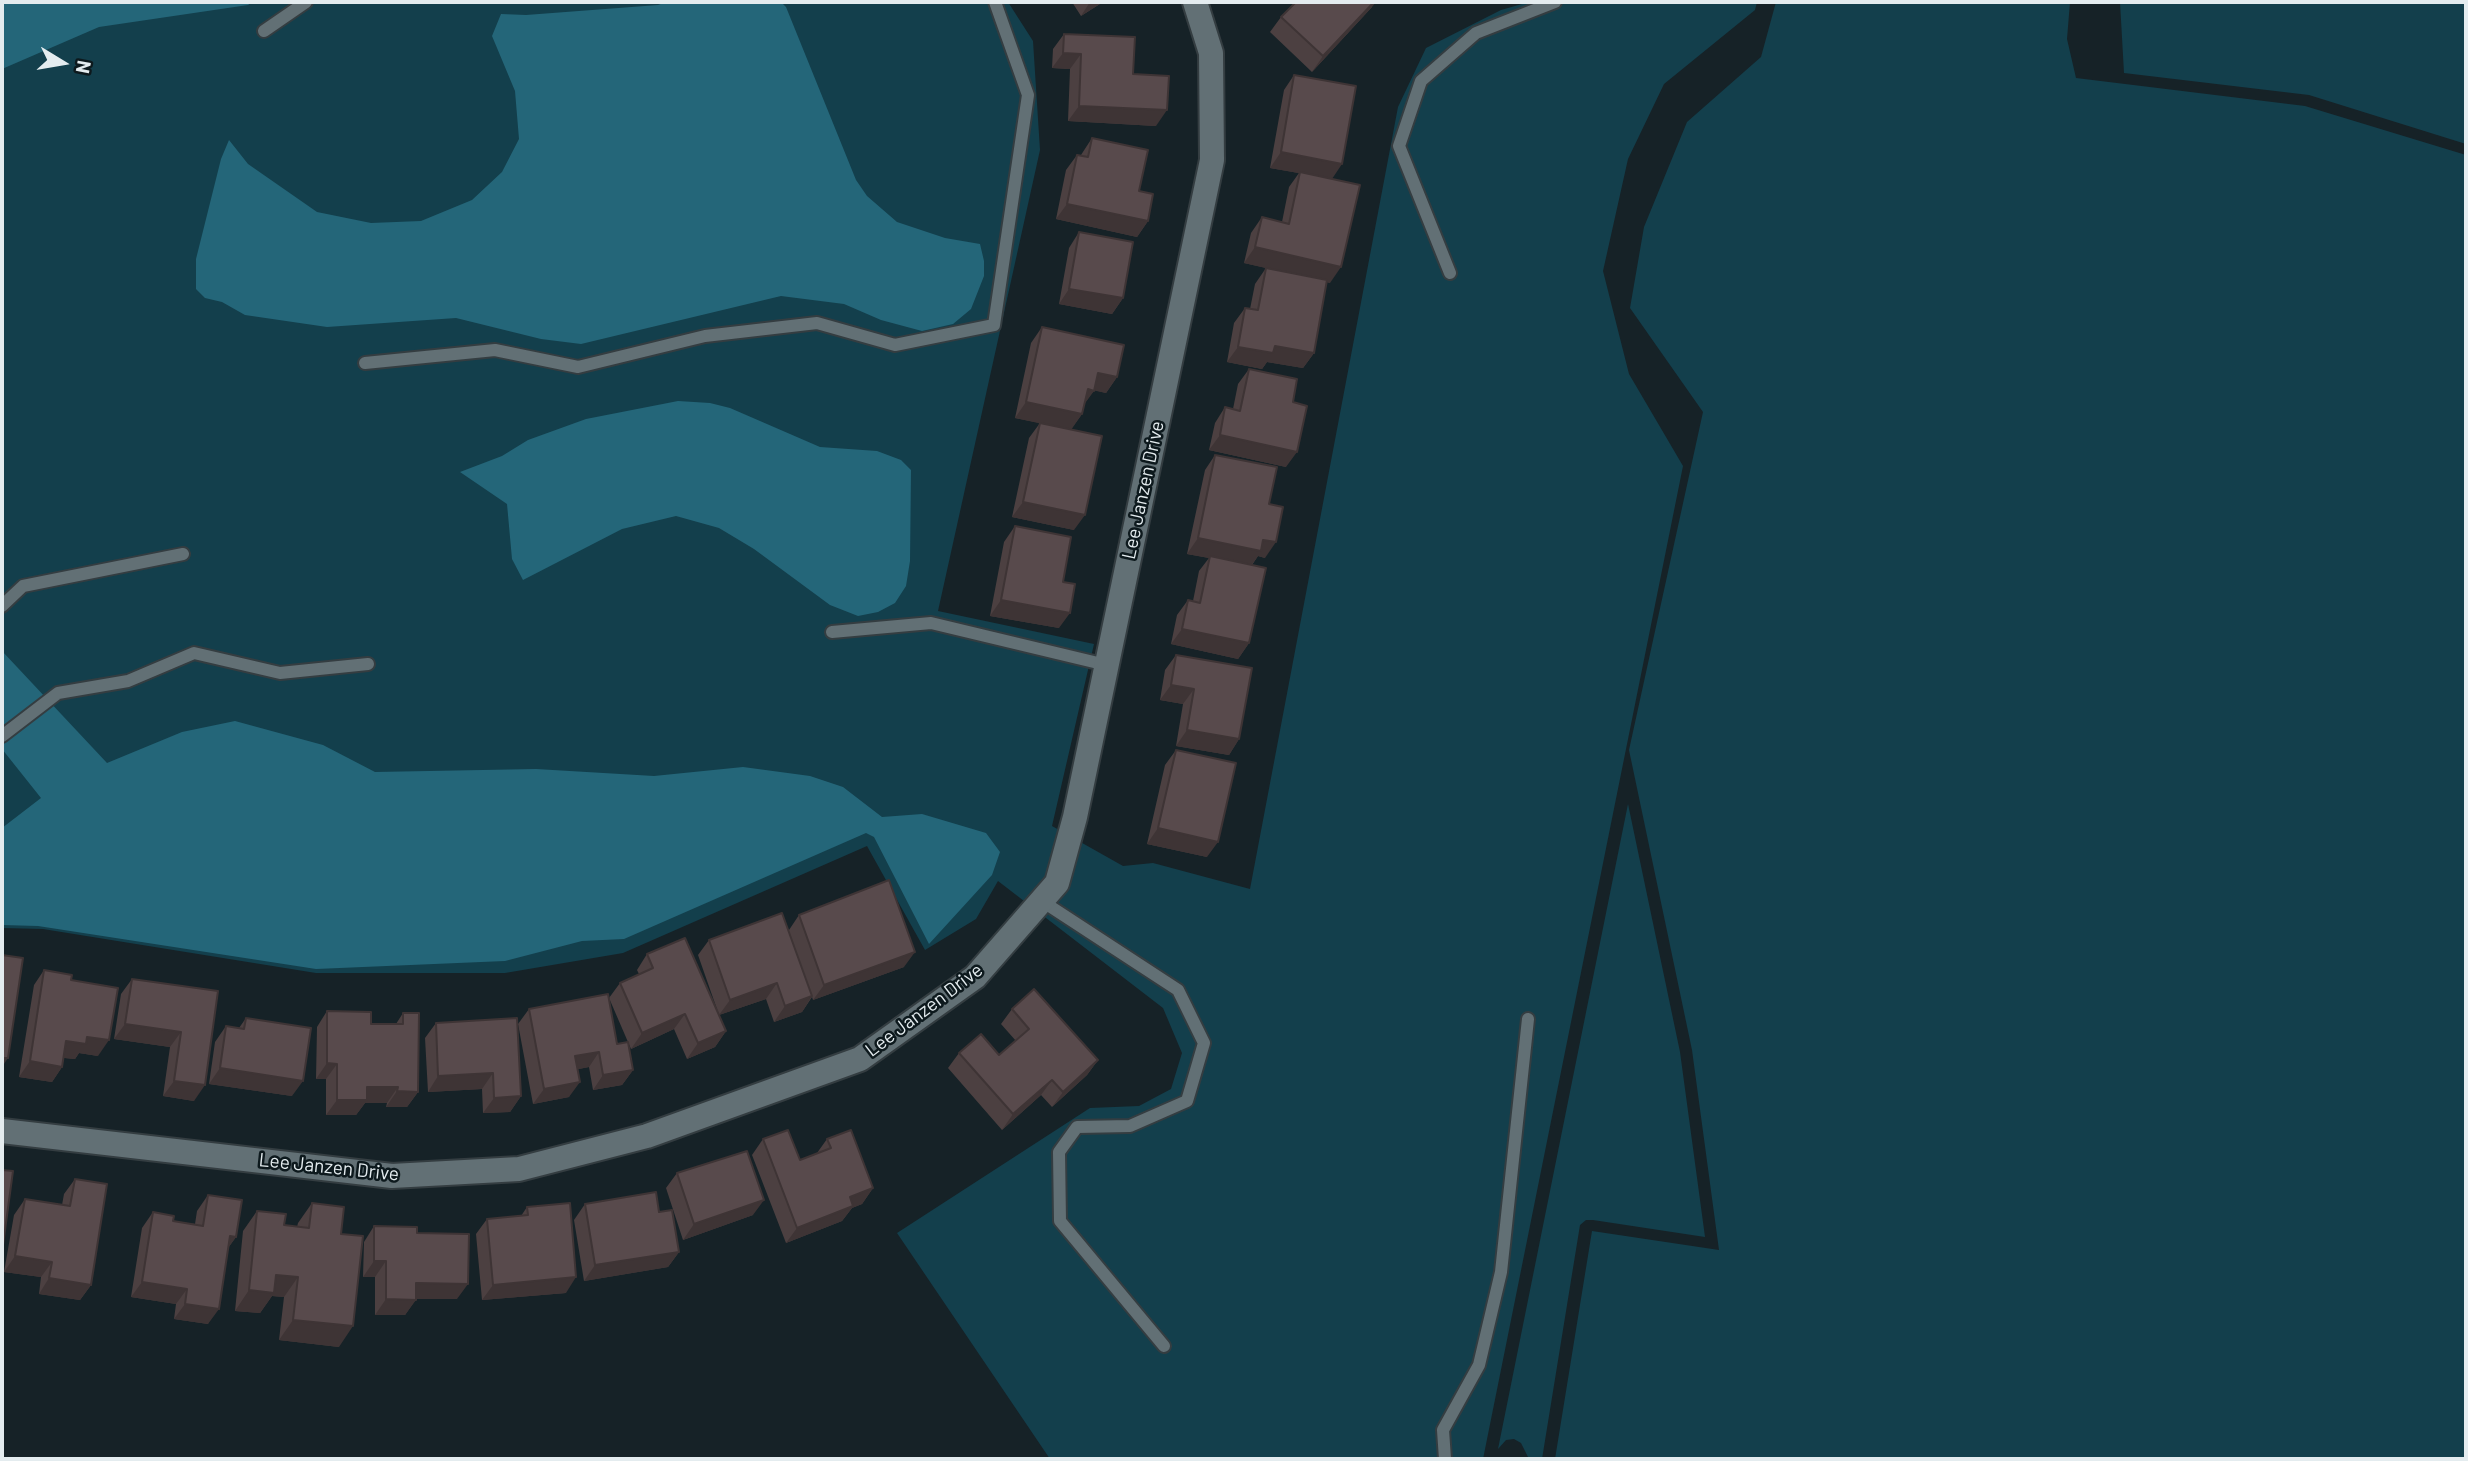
<!DOCTYPE html>
<html>
<head>
<meta charset="utf-8">
<style>
  body { margin:0 }
  #map { position:relative; width:2468px; height:1461px; overflow:hidden; background:#162227; font-family:Barlow,sans-serif }
  canvas { display:block }
  .frame { position:absolute; inset:0; border:4px solid #e4ecef; pointer-events:none }
  .north { position:absolute; left:28px; top:28px; width:70px; height:70px; -webkit-text-stroke:5px #0d191d; paint-order:stroke; rotate:101deg; font-size:19px; font-weight:700; line-height:28px; text-align:center; color:#e4ecef }
  .north::after { content:''; display:block; margin:auto; width:24px; height:32px; background:#e4ecef; clip-path:polygon(50% 0,100% 100%,50% 72%,0 100%) }
</style>
</head>
<body>
<div id="map">
<canvas width="2468" height="1461"></canvas>
<div class="frame"></div>
<div class="north">N</div>
</div>
<script>
const g = document.querySelector('canvas').getContext('2d');
g.lineJoin = 'round';
function fill(path, color) { g.fillStyle = color; g.fill(path, 'evenodd'); }
const toPath = rows => new Path2D(rows.map(r => 'M' + r).join(''));
function trace(path, color, width, dash) { g.strokeStyle = color; g.lineWidth = width; g.lineCap = dash ? 'butt' : 'round'; g.setLineDash(dash || []); g.stroke(path); }
function label(font, color, halo, rows, align = 'center') {
  g.font = font + ' Barlow,sans-serif'; g.lineWidth = 5; g.setLineDash([]); g.textBaseline = 'middle'; g.strokeStyle = halo; g.fillStyle = color; for (const [text, x, y, turn = 0] of rows) {
    g.save(); g.translate(x, y); g.rotate((+turn || 0) * Math.PI / 180); g.textAlign = isNaN(turn) ? turn : align; if (halo) g.strokeText(text, 0, 0); g.fillText(text, 0, 0); g.restore();
  }
}
fill(toPath([
  [2,2,1008,2,1033,41,1040,150,938,611,1094,644,1052,826,1123,866,1153,863,1250,889,1398,107,1426,48,1501,10,1529,2,1757,2,1755,10,1664,84,1628,159,1603,271,1629,374,1683,466,1483,1459,1050,1459,897,1233,1090,1108,1139,1106,1171,1089,1182,1053,1163,1008,998,881,976,919,925,950,867,846,623,953,505,973,316,973,43,929,2,928],
  [1776,2,2070,2,2067,39,2076,78,2305,106,2466,155,2466,1459,1555,1459,1592,1231,1719,1250,1692,1050,1629,750,1703,412,1630,308,1644,227,1687,122,1761,57],
  [2120,2,2466,2,2466,144,2309,95,2124,73],
  [1628,804,1680,1052,1705,1237,1593,1220,1586,1220,1580,1225,1542,1459,1529,1459,1521,1443,1514,1439,1506,1440,1498,1449]
]), '#133f4c');
fill(toPath([
  [2,2,252,2,248,5,99,27,2,69],
  [666,2,781,2,786,7,856,180,867,196,897,222,945,238,980,244,984,261,984,276,971,309,953,324,922,331,881,320,844,304,781,296,581,344,541,339,456,318,327,327,245,315,222,302,205,298,196,289,196,259,221,159,229,140,248,164,317,212,371,223,421,221,472,200,502,172,519,139,515,91,492,36,501,14,526,15,658,5],
  [678,401,710,403,730,408,820,447,877,451,901,460,911,470,910,561,906,586,895,603,878,612,858,616,830,605,754,549,719,528,676,516,622,529,523,580,512,559,507,504,460,472,502,456,528,440,586,419],
  [2,651,107,763,182,732,235,721,323,745,375,772,536,769,654,776,743,767,810,776,843,787,882,817,922,814,986,833,1000,852,992,875,929,944,874,837,866,833,624,939,582,941,505,961,316,969,38,926,2,925,2,828,41,798,2,749]
]), '#246679');
const lane = toPath([
  [264,31,306,2],
  [1450,273,1399,146,1421,81,1476,33,1555,2],
  [365,363,495,350,578,367,705,336,817,323,895,345,994,325,1028,95,995,2],
  [2,606,23,586,183,554],
  [832,632,931,623,1098,663],
  [2,736,58,693,128,681,194,653,280,673,368,664],
  [1051,907,1178,990,1204,1043,1187,1101,1130,1126,1077,1127,1059,1152,1060,1221,1164,1346],
  [1445,1459,1443,1430,1479,1365,1501,1272,1528,1019]
]);
const street = toPath([
  [2,1131,392,1176,519,1169,647,1136,860,1059,975,977,1057,883,1075,817,1212,160,1211,53,1195,2]
]);
trace(lane, '#343d41', 16);
trace(street, '#343d41', 28);
trace(lane, '#627075', 12);
trace(street, '#627075', 24);
fill(toPath([
  [1072,2,1103,2,1081,16],
  [1372,7,1312,72,1270,32,1281,17],
  [1064,34,1133,74,1156,126,1068,121,1070,69,1052,68,1053,49],
  [1294,75,1332,179,1330,283,1327,282,1314,353,1303,368,1267,362,1262,369,1227,362,1234,323,1245,308,1250,309,1255,284,1266,268,1271,269,1244,263,1251,233,1262,217,1282,222,1289,187,1299,173,1270,168,1284,90],
  [1092,138,1139,191,1148,221,1137,237,1056,219,1066,170,1077,155,1081,155],
  [1079,232,1123,298,1112,314,1059,304,1069,248],
  [1042,327,1117,377,1106,393,1094,390,1084,404,1082,414,1071,429,1074,530,1012,517,1029,438,1040,423,1015,418,1031,343],
  [1249,369,1293,402,1286,467,1209,450,1215,423,1225,407,1233,409,1238,384],
  [1215,455,1269,504,1265,558,1258,556,1252,565,1249,643,1238,659,1171,644,1177,615,1188,600,1193,601,1199,571,1209,558,1187,554,1205,470],
  [1015,526,1063,582,1059,628,990,616,1004,542],
  [1176,655,1239,739,1229,755,1176,746,1183,704,1160,700,1165,670],
  [1176,750,1207,857,1147,844,1165,765],
  [799,915,904,967,813,1000,812,997,802,1012,774,1022,766,999,719,1015,698,955,709,940,789,930],
  [647,954,726,1031,715,1047,687,1059,674,1029,631,1049,609,998,620,983,639,974,637,970],
  [44,970,71,980,98,1056,79,1053,75,1059,64,1058,62,1067,52,1082,19,1077,34,985],
  [132,979,218,991,194,1101,163,1096,170,1047,114,1039,121,994],
  [529,1009,617,1044,633,1070,622,1085,593,1090,589,1067,578,1069,569,1097,533,1104,518,1024],
  [1012,1009,1098,1060,1087,1075,1052,1107,1041,1095,1002,1130,948,1068,959,1053,999,1055,1016,1041,1001,1024],
  [327,1011,371,1024,396,1024,403,1013,418,1092,407,1107,386,1107,387,1103,365,1103,356,1115,326,1115,326,1079,316,1079,317,1027],
  [246,1018,292,1096,209,1084,215,1042,226,1026,239,1028],
  [436,1023,521,1096,510,1112,483,1113,482,1089,428,1092,425,1038],
  [763,1139,800,1160,817,1153,827,1139,873,1188,862,1204,852,1208,842,1221,786,1243,752,1155],
  [677,1173,753,1215,683,1240,666,1188],
  [75,1179,91,1285,80,1300,39,1294,41,1277,4,1272,14,1215,25,1199,62,1205,64,1194],
  [208,1195,236,1237,228,1248,208,1324,174,1319,176,1304,131,1297,142,1228,153,1212,173,1221,195,1224,197,1211],
  [312,1203,341,1234,339,1347,279,1340,284,1297,272,1296,260,1313,235,1311,243,1231,257,1211,284,1225,297,1227,298,1223],
  [585,1204,679,1252,668,1267,584,1281,574,1220],
  [527,1207,566,1293,482,1300,476,1234,487,1219,521,1216],
  [374,1226,417,1233,457,1299,416,1299,405,1315,375,1315,375,1277,363,1277,364,1242]
]), '#4c4041');
fill(toPath([
  [1090,2,1103,2,1081,16],
  [1374,2,1376,2,1372,7,1312,72,1323,56],
  [1063,53,1081,54,1070,69,1052,68],
  [1079,106,1167,110,1156,126,1068,121],
  [1281,152,1342,164,1332,179,1270,168],
  [1067,204,1148,221,1137,237,1056,219],
  [1255,247,1341,267,1330,283,1244,263],
  [1069,289,1123,298,1112,314,1059,304],
  [1275,346,1314,353,1303,368,1267,362,1262,369,1227,362,1238,347],
  [1098,373,1117,377,1106,393,1087,389],
  [1088,389,1094,391,1083,406],
  [1026,402,1082,414,1071,430,1015,418],
  [1220,435,1297,452,1286,467,1209,450],
  [1023,502,1085,515,1074,530,1012,517],
  [1198,538,1263,540,1276,542,1265,558,1258,556,1250,567,1210,556,1209,558,1187,554],
  [1001,600,1070,613,1059,628,990,616],
  [1182,629,1249,643,1238,659,1171,644],
  [1171,685,1194,689,1183,704,1160,700],
  [1187,730,1239,739,1229,755,1176,746],
  [1158,828,1218,842,1207,857,1147,844],
  [915,952,904,967,813,1000,824,985],
  [777,983,766,999,719,1015,730,1000],
  [812,996,802,1012,774,1022,785,1006],
  [685,1014,674,1029,631,1049,642,1033],
  [125,1024,181,1032,170,1047,114,1039],
  [726,1031,715,1047,687,1059,698,1043],
  [87,1037,109,1040,98,1056,79,1053,75,1059,56,1057,66,1041],
  [599,1052,589,1067,565,1072,575,1056],
  [2,1058,8,1058,2,1067],
  [1098,1060,1087,1075,1052,1107,1063,1092],
  [30,1061,62,1067,52,1082,19,1077],
  [327,1063,337,1064,326,1079,316,1079],
  [220,1068,303,1081,292,1096,209,1084],
  [633,1070,622,1085,593,1090,603,1075],
  [493,1073,482,1089,428,1092,438,1076],
  [1052,1080,1041,1095,1002,1130,1013,1114],
  [174,1081,205,1085,194,1101,163,1096],
  [580,1082,569,1097,533,1104,544,1089],
  [367,1087,398,1087,387,1103,365,1103,356,1115,326,1115,337,1100],
  [397,1091,418,1092,407,1107,386,1107],
  [521,1096,510,1112,483,1113,494,1098],
  [873,1188,862,1204,852,1208,842,1221,786,1243,797,1228,850,1197],
  [764,1200,753,1215,683,1240,694,1224],
  [230,1236,236,1237,225,1252],
  [679,1252,668,1267,584,1281,595,1265],
  [15,1256,52,1262,41,1277,4,1272],
  [374,1261,386,1261,375,1277,363,1277],
  [276,1275,298,1277,284,1297,272,1296,260,1313,235,1311,249,1290],
  [576,1277,566,1293,482,1300,493,1285],
  [49,1278,91,1285,80,1300,39,1294],
  [142,1282,187,1289,176,1304,131,1297],
  [416,1283,468,1284,457,1299,405,1299],
  [386,1299,416,1300,405,1315,375,1315],
  [185,1304,219,1309,208,1324,174,1319],
  [293,1320,353,1326,339,1347,279,1340]
]), '#3e3435');
const building = toPath([
  [1296,2,1374,2,1323,56,1281,17,1296,2],
  [1064,34,1135,37,1133,74,1169,76,1167,110,1079,106,1081,54,1063,53,1064,34],
  [1294,75,1356,86,1342,164,1281,152,1294,75],
  [1092,138,1148,150,1139,191,1153,194,1148,221,1067,204,1077,155,1088,157,1092,138],
  [1300,172,1360,185,1341,267,1255,247,1262,217,1289,224,1300,172],
  [1079,232,1133,242,1123,298,1069,289,1079,232],
  [1266,268,1327,280,1314,353,1275,346,1273,353,1238,347,1245,308,1258,310,1266,268],
  [1042,327,1124,345,1117,377,1098,373,1094,391,1088,389,1082,414,1026,402,1042,327],
  [1249,369,1297,379,1293,402,1307,406,1297,452,1220,435,1225,407,1240,411,1249,369],
  [1040,423,1102,436,1085,515,1023,502,1040,423],
  [1215,455,1277,467,1269,504,1283,507,1276,542,1263,540,1261,551,1198,538,1215,455],
  [1015,526,1071,537,1063,582,1075,584,1070,613,1001,600,1015,526],
  [1210,556,1266,568,1249,643,1182,629,1188,600,1200,603,1210,556],
  [1176,655,1252,668,1239,739,1187,730,1194,689,1171,685,1176,655],
  [1176,750,1236,763,1218,842,1158,828,1176,750],
  [889,880,915,952,824,985,799,915,889,880],
  [782,913,812,996,785,1006,777,983,730,1000,709,940,782,913],
  [685,938,726,1031,698,1043,685,1014,642,1033,620,983,653,968,647,954,685,938],
  [2,955,23,958,8,1058,2,1058,2,955],
  [44,970,72,975,71,980,118,988,109,1040,87,1037,86,1044,66,1041,62,1067,30,1061,44,970],
  [132,979,218,991,205,1085,174,1081,181,1032,125,1024,132,979],
  [1034,989,1098,1060,1063,1092,1052,1080,1013,1114,959,1053,981,1034,999,1055,1029,1029,1012,1009,1034,989],
  [608,994,617,1044,628,1042,633,1070,603,1075,599,1052,575,1056,580,1082,544,1089,529,1009,608,994],
  [327,1011,371,1012,371,1024,403,1024,403,1013,419,1013,418,1092,397,1091,398,1087,367,1087,367,1100,337,1100,337,1064,327,1063,327,1011],
  [246,1018,311,1028,303,1081,220,1068,226,1026,244,1029,246,1018],
  [517,1018,521,1096,494,1098,493,1073,438,1076,436,1023,517,1018],
  [788,1130,800,1160,831,1148,827,1139,851,1130,873,1188,850,1197,853,1206,797,1228,763,1139,788,1130],
  [747,1151,764,1200,694,1224,677,1173,747,1151],
  [2,1170,13,1171,3,1245,2,1245,2,1170],
  [75,1179,107,1184,91,1285,49,1278,52,1262,15,1256,25,1199,70,1206,75,1179],
  [656,1192,659,1212,672,1210,679,1252,595,1265,585,1204,656,1192],
  [208,1195,242,1200,236,1237,230,1236,219,1309,185,1304,187,1289,142,1282,153,1212,174,1216,173,1221,203,1226,208,1195],
  [312,1203,344,1207,341,1234,363,1236,353,1326,293,1320,298,1277,276,1275,274,1293,249,1290,257,1211,286,1214,284,1225,309,1228,312,1203],
  [570,1203,576,1277,493,1285,487,1219,528,1215,527,1207,570,1203],
  [374,1226,417,1227,417,1233,469,1234,468,1284,416,1283,416,1300,386,1299,386,1261,374,1261,374,1226]
]);
fill(building, '#584a4c');
trace(building, '#3e3435', 2);
label('19px', '#e4ecef', '#0d191d', [
  ["Lee Janzen Drive",1143,490,-78],
  ["Lee Janzen Drive",924,1010,-37],
  ["Lee Janzen Drive",329,1167,6]
]);
</script>
</body>
</html>
